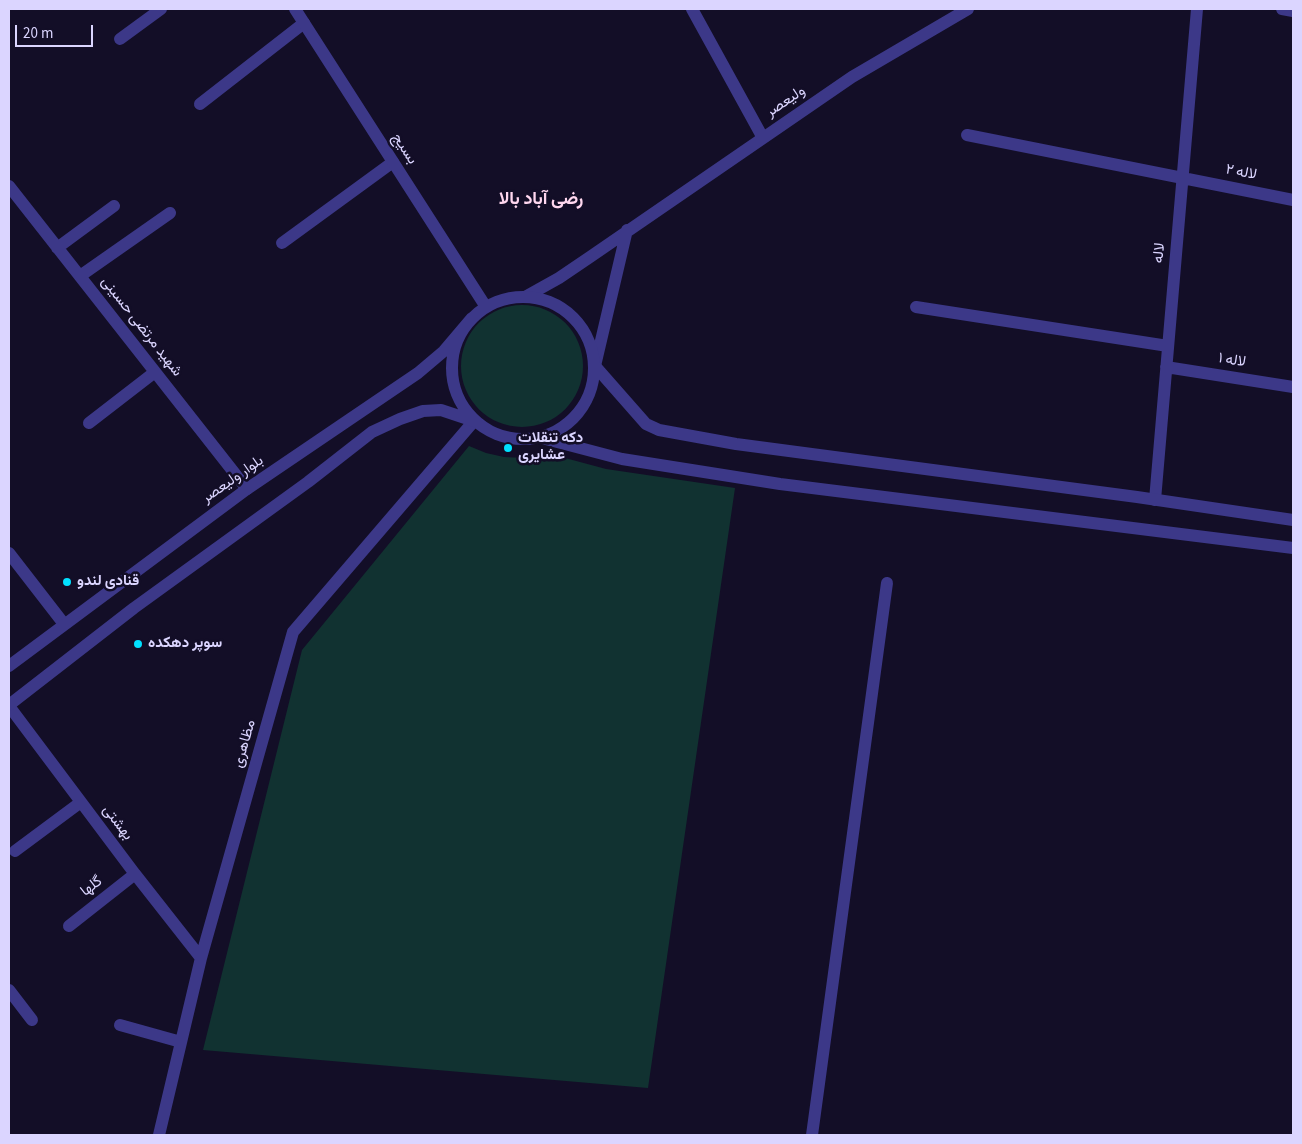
<!DOCTYPE html>
<html>
<head>
<meta charset="utf-8">
<style>
  body { margin:0 }
  #map { position:relative; width:1302px; height:1144px; overflow:hidden; background:#130e27; font-family:"Source Sans 3",sans-serif }
  canvas { display:block }
  .frame { position:absolute; inset:0; border:10px solid #dbd5ff; pointer-events:none }
  .scale { position:absolute; left:15px; top:25px; width:78px; height:22px; box-sizing:border-box; border:2px solid #dbd5ff; border-top:0; padding-left:6px; font-size:15px; line-height:18px; white-space:nowrap; color:#dbd5ff; -webkit-text-stroke:4px #130e27; paint-order:stroke }
</style>
</head>
<body>
<div id="map">
<canvas width="1302" height="1144"></canvas>
<div class="frame"></div>
<div class="scale">20 m</div>
</div>
<script>
const g = document.querySelector('canvas').getContext('2d');
g.lineJoin = 'round';
function fill(path, color) { g.fillStyle = color; g.fill(path, 'evenodd'); }
const toPath = rows => new Path2D(rows.map(r => 'M' + r).join(''));
function trace(path, color, width, dash) { g.strokeStyle = color; g.lineWidth = width; g.lineCap = dash ? 'butt' : 'round'; g.setLineDash(dash || []); g.stroke(path); }
function label(font, color, halo, rows, align = 'center') {
  g.font = font + ' "Source Sans 3",Vazirmatn,sans-serif'; g.lineWidth = 5; g.setLineDash([]); g.textBaseline = 'middle'; g.strokeStyle = halo; g.fillStyle = color; for (const [text, x, y, turn = 0] of rows) {
    g.save(); g.translate(x, y); g.rotate((+turn || 0) * Math.PI / 180); g.textAlign = isNaN(turn) ? turn : align; if (halo) g.strokeText(text, 0, 0); g.fillText(text, 0, 0); g.restore();
  }
}
fill(toPath([
  '461 366a61 61 0 1 1 122 0a61 61 0 1 1-122 0Z',
  [469,446,486,453,504,457,524,458,539,451,606,469,735,488,648,1088,203,1050,302,650]
]), '#113231');
trace(toPath([
  [692,9,763,138],
  [1282,9,1293,11],
  [120,39,161,9],
  [200,104,304,23],
  [967,135,1293,200],
  [9,186,247,489],
  [282,243,393,162],
  [57,248,114,206],
  [80,276,170,213],
  [525,297,559,278,590,257,852,77,968,9],
  [916,307,1168,346],
  [595,366,627,230],
  [1166,367,1293,387],
  [89,423,155,372],
  [1155,500,1197,9],
  [9,553,64,624],
  [9,706,135,874,201,958],
  [15,851,81,802],
  [69,926,135,874],
  [9,990,32,1020],
  [120,1025,181,1042],
  [159,1135,201,958,293,632,474,421],
  [812,1135,887,583]
]), '#3c3888', 12);
trace(toPath([
  [295,9,486,307],
  '452 368a71 71 0 1 1 142 0a71 71 0 1 1-142 0Z',
  [595,366,646,424,659,430,736,444,1137,497,1293,520],
  [542,438,622,459,780,484,1293,548],
  [9,666,247,489,418,373,444,351,472,318],
  [9,705,134,608,308,482,372,432,400,419,423,411,441,410,474,421]
]), '#3c3888', 12);
for (const [x, y, r, color] of [
  [508,448,5,"#01e0ff"],
  [67,582,5,"#01e0ff"],
  [138,644,5,"#01e0ff"]
]) { const dot = new Path2D(); dot.arc(x, y, r, 0, 2 * Math.PI); g.fillStyle = color; g.fill(dot); trace(dot, '#130e27', 2); }
label('15px', '#dbd5ff', '#130e27', [
  ["ولیعصر",786,102,-34],
  ["بسیج",404,149,57],
  ["لاله ۲",1241,173,11],
  ["لاله",1160,253,-85],
  ["شهید مرتضی حسینی",141,327,52],
  ["لاله ۱",1232,361,9],
  ["بلوار ولیعصر",233,480,-35],
  ["مظاهری",245,744,-74],
  ["بهشتی",117,823,53],
  ["گلها",92,887,-38]
]);
label('bold 15px', '#dbd5ff', '#130e27', [
  ["دکه تنقلات",518,439],
  ["عشایری",518,456],
  ["قنادی لندو",77,582],
  ["سوپر دهکده",148,644]
], 'left');
label('bold 18px', '#ffd7ef', '#130e27', [
  ["رضی آباد بالا",541,200]
]);
</script>
</body>
</html>
